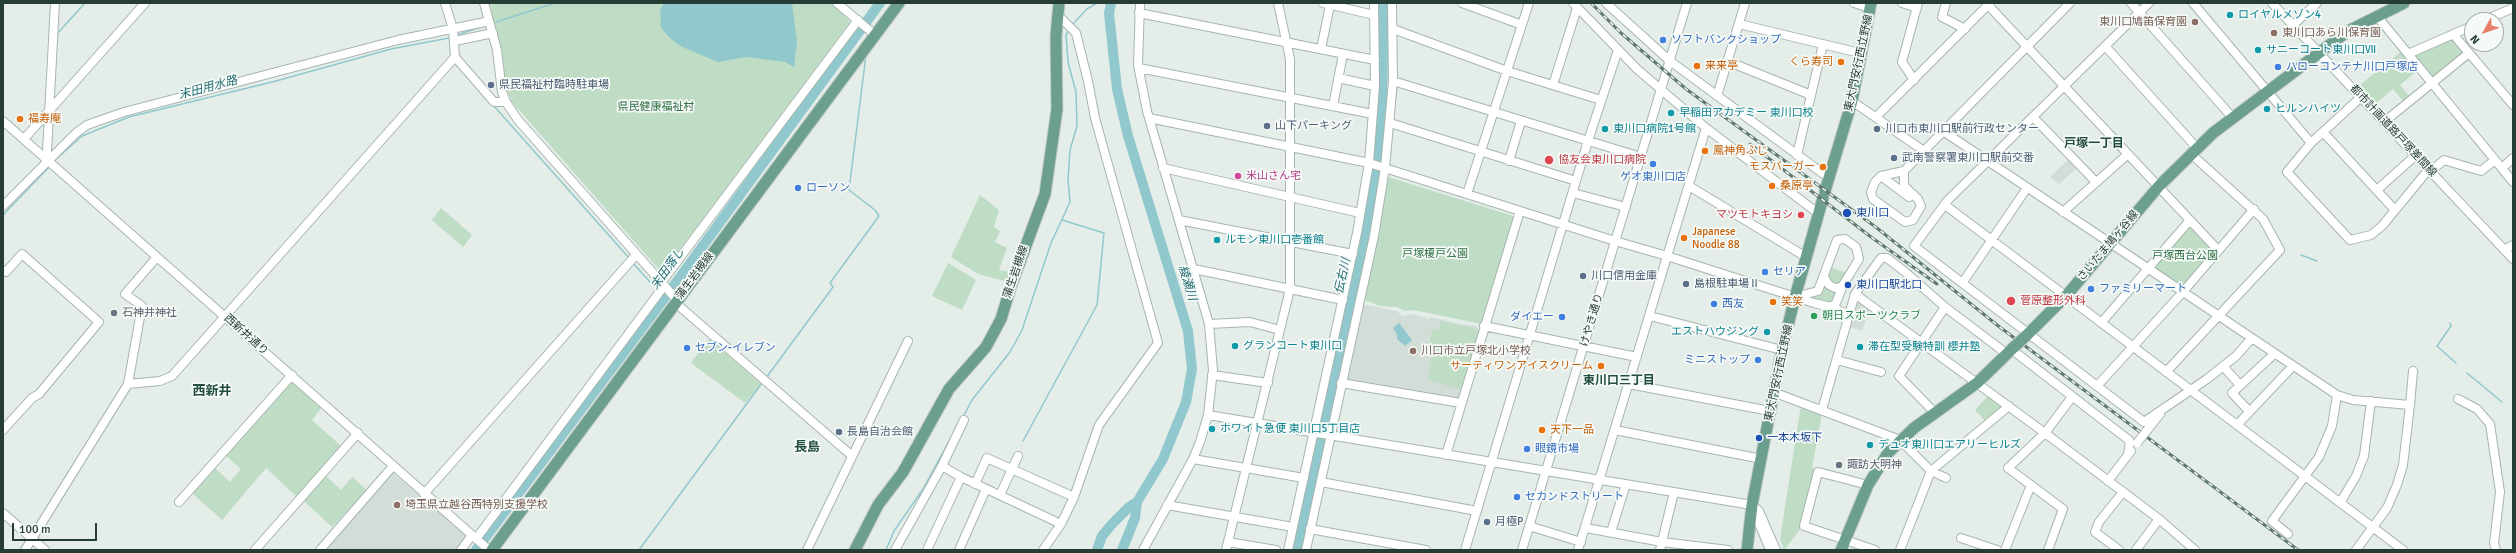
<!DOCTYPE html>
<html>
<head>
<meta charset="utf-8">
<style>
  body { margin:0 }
  #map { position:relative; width:2516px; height:553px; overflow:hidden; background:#e4ede8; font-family:Signika,sans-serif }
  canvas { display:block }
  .frame { position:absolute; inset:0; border:4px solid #253d35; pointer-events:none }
  .north { position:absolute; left:2464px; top:12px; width:40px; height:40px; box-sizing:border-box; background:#f5f9f7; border:1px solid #a2aea9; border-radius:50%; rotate:230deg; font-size:11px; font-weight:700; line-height:16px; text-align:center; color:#253d35 }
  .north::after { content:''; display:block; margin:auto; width:14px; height:18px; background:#e87e67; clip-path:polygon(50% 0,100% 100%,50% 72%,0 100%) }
  .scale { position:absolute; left:12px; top:523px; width:85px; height:18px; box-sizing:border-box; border:2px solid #253d35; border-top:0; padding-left:5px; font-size:12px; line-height:14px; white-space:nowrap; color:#253d35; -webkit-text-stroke:3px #f5f9f7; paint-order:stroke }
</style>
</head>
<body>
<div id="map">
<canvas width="2516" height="553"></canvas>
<div class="frame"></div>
<div class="north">N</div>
<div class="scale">100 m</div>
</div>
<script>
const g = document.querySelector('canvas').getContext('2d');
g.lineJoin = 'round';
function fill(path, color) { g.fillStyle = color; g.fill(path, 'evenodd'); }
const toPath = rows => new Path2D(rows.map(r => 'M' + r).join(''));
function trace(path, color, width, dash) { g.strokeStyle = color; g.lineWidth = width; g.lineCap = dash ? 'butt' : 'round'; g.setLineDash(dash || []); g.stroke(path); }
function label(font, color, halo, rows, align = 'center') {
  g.font = font + ' Signika,"Noto Sans JP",sans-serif'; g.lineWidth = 3.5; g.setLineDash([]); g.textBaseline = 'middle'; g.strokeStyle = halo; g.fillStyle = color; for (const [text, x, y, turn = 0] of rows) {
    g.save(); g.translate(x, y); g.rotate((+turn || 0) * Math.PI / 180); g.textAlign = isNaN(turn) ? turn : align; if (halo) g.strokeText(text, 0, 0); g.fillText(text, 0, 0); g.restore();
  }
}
fill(toPath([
  [2070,158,2078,167,2059,184,2050,177],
  [1860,301,1870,309,1862,331,1850,327,1857,304],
  [1366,305,1397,311,1402,316,1411,314,1430,319,1431,317,1460,324,1476,326,1480,331,1461,398,1458,400,1348,383,1345,379,1363,306],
  [393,473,467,536,457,550,325,550]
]), '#d3ddd7');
fill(toPath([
  [490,3,832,3,850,22,662,273,512,102,505,85],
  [2450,38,2454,39,2465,51,2434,79,2431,78,2413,57,2415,53],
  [2402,51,2418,70,2400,85,2410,97,2404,102,2393,89,2376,103,2360,85],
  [1388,177,1513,216,1515,218,1485,320,1481,324,1414,310,1405,311,1397,307,1380,306,1367,301,1363,297],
  [980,195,999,210,994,227,1000,231,995,242,1007,248,999,270,1011,272,1008,282,978,274,951,257],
  [441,208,472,235,463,247,432,220],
  [2188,226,2192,226,2213,248,2212,251,2186,282,2179,285,2155,269,2155,264],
  [948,263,976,280,962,310,932,296],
  [1830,267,1847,273,1839,284,1834,285,1827,277],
  [1825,288,1836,292,1834,301,1829,303,1810,298,1820,296],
  [1441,321,1474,328,1479,333,1461,390,1428,380,1433,350,1429,349,1432,329,1439,330],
  [709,339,761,384,745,403,691,363],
  [292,380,322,407,312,420,342,447,297,497,266,468,222,520,192,493,214,467,230,482,241,469,225,455],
  [1988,396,2000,406,2000,410,1986,422,1975,410],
  [1801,405,1822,413,1812,468,1816,469,1801,528,1784,550,1780,539],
  [325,475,341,490,352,477,367,490,332,527,303,500]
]), '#bfdcc5');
fill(toPath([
  [664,3,792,3,797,42,794,67,785,62,746,57,718,62,680,46,668,36,661,27,660,10],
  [1399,323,1412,340,1405,346,1397,339,1397,334,1393,328]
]), '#91c8cd');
trace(toPath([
  [496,22,555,3],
  [1072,25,1087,9,1097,3],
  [870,26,871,15],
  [56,35,85,3],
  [457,35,484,26],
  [493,105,630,259],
  [54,161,82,136,129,117,276,81,391,49,449,38],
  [3,215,50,166],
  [2301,255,2317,261],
  [633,263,657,290],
  [661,295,663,299],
  [2450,323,2451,326,2437,346,2456,363],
  [2467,373,2502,402],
  [766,378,833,287,830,283,879,216,875,210,849,190,866,55],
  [963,417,972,400,1010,352,1022,330,1051,243,1070,202,1068,179,1070,150,1077,126,1076,92,1068,62,1066,35,1069,30],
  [1023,441,1097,305,1104,233,1062,220],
  [639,550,762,383],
  [886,550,894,531,923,489,954,432]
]), '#91c8cd', 1.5);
trace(toPath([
  [476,550,675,284,880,3],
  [1097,550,1102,536,1112,524,1129,507,1137,502,1163,459,1186,402,1192,369,1188,331,1128,136,1117,89,1109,13,1111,3],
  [1122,550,1135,518,1137,502],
  [1297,550,1365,236,1374,182,1382,106,1384,3]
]), '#91c8cd', 10);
const minor = toPath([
  [445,3,453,29,455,57,494,102,506,102],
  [484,3,497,50,502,92,506,102,518,120,677,300,679,306,851,455],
  [837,3,875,35],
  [1140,3,1138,65,1147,111,1209,324,1213,370,1208,415,1200,442,1193,459,1143,550],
  [1323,3,1374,15],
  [1462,3,1522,25],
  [1573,3,1637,69,1706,128,1819,214],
  [1606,3,1670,61,1829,178],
  [1854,3,1870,8],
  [1902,3,1917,8],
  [1946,3,1942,17,1965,29],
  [2131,3,2232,117],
  [2149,3,1948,200,1914,246,2144,422,2207,379,2236,356,2251,339],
  [2193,3,2311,143],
  [2272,3,2513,259],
  [1988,5,2218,250],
  [1139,13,1375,60],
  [2377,16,2513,182],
  [2485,20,2513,8],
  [1739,24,1860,53],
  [2293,25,2317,3],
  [1393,29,1507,71,1601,100],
  [2453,34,2513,105],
  [455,41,493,33],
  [2105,46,2196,147],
  [1321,49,1330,5],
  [2408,54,2472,26],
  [1727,61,1811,95],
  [1139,68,1373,114],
  [1338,78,1375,86],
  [1914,80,1902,62,1918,3],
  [1393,81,1641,157],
  [1553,85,1577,8],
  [1717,96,1745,3],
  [2361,97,2311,143,2287,172,2350,240,2371,235,2382,226,2429,169],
  [1852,101,1924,151],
  [1333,106,1343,54],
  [1877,116,1990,3],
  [2033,117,2096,182],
  [1149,118,1369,163,1615,241,1667,256,1814,303,1831,307,1836,303,1843,285,1859,259,1856,247,1845,239,1837,240,1818,291,1795,297],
  [3,121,489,550],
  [2384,122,2469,53],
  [1390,123,1576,181],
  [1943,131,2337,395,2353,400,2410,405,2403,465,2397,485,2387,508,2356,550],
  [2323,132,2394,209],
  [24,139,145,3],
  [1797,155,1823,44],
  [45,157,47,152,55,3],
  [1509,161,1521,121],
  [1163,168,1360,213],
  [2502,168,2513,158],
  [1904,171,1904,186,1918,199,1921,206,1913,220,1905,222,1873,199,1871,192,1875,182,1881,176,1904,171,2070,3],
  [2431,171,2444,160,2481,171,2495,160],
  [1881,176,1909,197],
  [1689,186,1806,257],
  [2377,190,2416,155],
  [1573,193,1626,207],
  [1467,194,1529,3],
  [1945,205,2403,550],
  [3,206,76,133,87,125,124,112,398,40,485,22],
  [2063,212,2128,154],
  [1179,220,1353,254],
  [2504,250,2513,245],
  [1194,269,1343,300],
  [3,270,6,272,22,254,99,322,39,394,32,398,3,430],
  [1824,277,1829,285,1835,288,1842,287],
  [1963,282,2027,188],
  [661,283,858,20],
  [1855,294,2045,433,2159,519,2195,550],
  [1834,306,1839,311,1851,314],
  [1650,316,1782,350],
  [2101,323,2190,220],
  [1209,324,1250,322,1280,330],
  [1484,326,1637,357],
  [2011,349,2130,441,2128,455],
  [1837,360,1881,372],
  [2223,366,2240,385],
  [2166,372,2280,250,2263,219,2190,153],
  [1212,375,1268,383],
  [1341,383,1461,403],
  [128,384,160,381,172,376,455,57],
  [1629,384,1770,411],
  [2097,386,2182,293,2254,209],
  [1773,392,1900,440,1931,471,1946,478],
  [2458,399,2477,409,2490,424,2500,492,2494,543,2496,550],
  [2410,405,2413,371],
  [1822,410,1855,294,1881,258,1887,258,1904,271,1945,307,2007,354],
  [2249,411,2232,393,2273,355],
  [1936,414,1899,376,1945,307],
  [1208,415,1752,505,1759,511,1776,550],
  [2237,425,2292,367],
  [2148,429,2160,414],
  [1615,430,1762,459],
  [1446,455,1520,211],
  [1193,459,1304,478],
  [942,466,961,477,1061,524],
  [2108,481,2131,451],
  [1321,482,1477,511],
  [975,484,987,458,1074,497],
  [1868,485,1818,472,1804,526,1875,550],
  [424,494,636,255],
  [1000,495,1018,456],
  [179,502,292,375],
  [2340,503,2356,476,2364,456,2371,401],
  [1167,505,1293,527],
  [1754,511,1770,550],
  [3,513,45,550],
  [1529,526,1581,542],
  [1586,528,1662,542,1728,550],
  [1310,529,1426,550],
  [1611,532,1626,484],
  [2288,534,2272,521,2319,457,2332,426,2337,395],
  [1961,538,1997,550],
  [476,539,664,286],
  [1228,542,1276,550],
  [25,550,128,384,142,306,125,294,157,257],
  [255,550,358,433],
  [320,550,393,466],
  [461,550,472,535],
  [807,550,908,341],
  [895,550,942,466,964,420],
  [927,550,961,477],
  [959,550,986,489],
  [1043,550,1061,524,1074,497,1099,425,1158,343,1095,118,1088,81,1076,33,1057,14],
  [1226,550,1290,289,1290,59,1278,3],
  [1288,550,1357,233,1369,163,1375,86,1374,3],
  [1306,550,1374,236,1385,168,1393,81,1392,3],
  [1465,550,1588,141,1618,50],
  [1522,550,1687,3],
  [1578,550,1706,128],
  [1660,550,1674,492],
  [1900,550,1931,471,2009,406],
  [2005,550,2031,485],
  [2048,550,2063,509,2008,468,2045,433,2072,397],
  [2119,550,2095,532,2099,522,2123,492],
  [2136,550,2159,519]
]);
const major = toPath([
  [1825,191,1852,101,1871,3],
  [2026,336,2066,296,2159,186,2213,133,2348,31,2404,3],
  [492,550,899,3],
  [855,550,878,505,903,472,949,389,986,347,1001,319,1011,286,1045,194,1057,109,1056,36,1059,3],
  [1747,550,1752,505,1782,350,1795,297,1823,198],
  [1841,550,1868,485,1888,453,1914,428,1977,383,2014,347]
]);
trace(minor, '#a7b5af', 10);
trace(major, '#c2c9c6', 13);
trace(minor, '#fff', 8);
trace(major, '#6c9f8e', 11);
const rail = toPath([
  [1591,3,1621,33,1686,89,1877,228,1997,325,2298,550],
  [1750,144,1871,237,1937,284]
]);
trace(rail, '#607970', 3);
trace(rail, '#f5f9f7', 1.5, [4.5]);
const minorBridge = toPath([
  [2137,443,2148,429]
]);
const majorBridge = toPath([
  [2014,347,2026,336]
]);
trace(minorBridge, '#a7b5af', 10, []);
trace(majorBridge, '#c2c9c6', 13, []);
trace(minorBridge, '#fff', 8);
trace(majorBridge, '#6c9f8e', 11);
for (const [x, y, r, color] of [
  [2230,15,4,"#0f9aa8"],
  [2195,22,4,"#8d6e63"],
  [2274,33,4,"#8d6e63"],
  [1663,40,4,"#3f7fe0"],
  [2258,50,4,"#0f9aa8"],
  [1841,62,4,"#e8710a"],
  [1697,66,4,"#e8710a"],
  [2278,67,4,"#3f7fe0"],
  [491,85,4,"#5c6f8a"],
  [2267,109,4,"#0f9aa8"],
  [1671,113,4,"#0f9aa8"],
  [20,119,4,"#e8710a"],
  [1267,126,4,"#5c6f8a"],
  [1605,129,4,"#0f9aa8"],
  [1877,129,4,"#5c6f8a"],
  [1705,151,4,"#e8710a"],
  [1894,158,4,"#5c6f8a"],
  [1549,160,5,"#e0444e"],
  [1653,164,4,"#3f7fe0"],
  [1823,167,4,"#e8710a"],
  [1238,176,4,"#d1479c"],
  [1772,186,4,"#e8710a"],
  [798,188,4,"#3f7fe0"],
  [1847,213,5,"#1a4fb4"],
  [1801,215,4,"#e0444e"],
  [1684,238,4,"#e8710a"],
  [1217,240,4,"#0f9aa8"],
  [1765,272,4,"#3f7fe0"],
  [1583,276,4,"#5c6f8a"],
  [1686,284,4,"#5c6f8a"],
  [1848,285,4,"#1a4fb4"],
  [2091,289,4,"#3f7fe0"],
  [2011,301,5,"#e0444e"],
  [1773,302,4,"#e8710a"],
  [1714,304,4,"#3f7fe0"],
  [114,313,4,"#6b7280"],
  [1814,316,4,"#2e9e5b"],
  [1562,317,4,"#3f7fe0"],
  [1767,332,4,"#0f9aa8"],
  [1235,346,4,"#0f9aa8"],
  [1860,347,4,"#0f9aa8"],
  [687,348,4,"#3f7fe0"],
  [1413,351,4,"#8d6e63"],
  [1758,360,4,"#3f7fe0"],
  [1601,366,4,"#e8710a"],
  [1212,429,4,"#0f9aa8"],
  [1542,430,4,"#e8710a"],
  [839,432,4,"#5c6f8a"],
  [1759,438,4,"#1a4fb4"],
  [1870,445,4,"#0f9aa8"],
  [1527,449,4,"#3f7fe0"],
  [1839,465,4,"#6b7280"],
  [1517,497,4,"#3f7fe0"],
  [397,505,4,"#8d6e63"],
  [1487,522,4,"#5c6f8a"]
]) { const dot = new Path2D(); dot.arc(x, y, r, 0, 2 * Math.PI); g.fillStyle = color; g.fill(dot); trace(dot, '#f5f9f7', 1.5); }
label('11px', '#0d838f', '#f5f9f7', [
  ["ロイヤルメゾン4",2238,15],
  ["サニーコート東川口Ⅶ",2266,50],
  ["ヒルンハイツ",2275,109],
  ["早稲田アカデミー 東川口校",1679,113],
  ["東川口病院1号館",1613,129],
  ["ルモン東川口壱番館",1225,240],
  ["エストハウジング",1759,332,"right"],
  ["グランコート東川口",1243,346],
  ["滞在型受験特訓 櫻井塾",1868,347],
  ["ホワイト急便 東川口5丁目店",1220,429],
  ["デュオ東川口エアリーヒルズ",1878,445]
], 'left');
label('11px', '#785e54', '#f5f9f7', [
  ["東川口鳩笛保育園",2187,22,"right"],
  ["東川口あら川保育園",2282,33],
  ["川口市立戸塚北小学校",1421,351],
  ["埼玉県立越谷西特別支援学校",405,505]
], 'left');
label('11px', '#366cbe', '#f5f9f7', [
  ["ソフトバンクショップ",1671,40],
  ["ハローコンテナ川口戸塚店",2286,67],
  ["ゲオ東川口店",1653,177,"center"],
  ["ローソン",806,188],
  ["セリア",1773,272],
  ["ファミリーマート",2099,289],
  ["西友",1722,304],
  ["ダイエー",1554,317,"right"],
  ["セブン-イレブン",695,348],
  ["ミニストップ",1750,360,"right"],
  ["眼鏡市場",1535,449],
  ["セカンドストリート",1525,497]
], 'left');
label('11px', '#c56008', '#f5f9f7', [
  ["くら寿司",1833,62,"right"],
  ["来来亭",1705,66],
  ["福寿庵",28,119],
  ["鳳神角ふじ",1713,151],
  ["モスバーガー",1815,167,"right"],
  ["桑原亭",1780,186],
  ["Japanese",1692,232],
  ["Noodle 88",1692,245],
  ["笑笑",1781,302],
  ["サーティワンアイスクリーム",1593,366,"right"],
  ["天下一品",1550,430]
], 'left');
label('11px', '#253d35', '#f5f9f7', [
  ["東大門安行西立野線",1859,63,-78],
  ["都市計画道路戸塚差間線",2393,131,47],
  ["さいたま鳩ヶ谷線",2108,246,-50],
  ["蒲生岩槻線",1016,272,-71],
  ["蒲生岩槻線",695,276,-53],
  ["けやき通り",1592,320,-73],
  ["西新井通り",246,335,42],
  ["東大門安行西立野線",1779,373,-78]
]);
label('11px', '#4e5e75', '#f5f9f7', [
  ["県民福祉村臨時駐車場",499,85],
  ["山下パーキング",1275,126],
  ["川口市東川口駅前行政センター",1885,129],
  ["武南警察署東川口駅前交番",1902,158],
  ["川口信用金庫",1591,276],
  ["島根駐車場Ⅱ",1694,284],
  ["長島自治会館",847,432],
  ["月極P",1495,522]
], 'left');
label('11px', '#327146', '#f5f9f7', [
  ["県民健康福祉村",656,107],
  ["戸塚榎戸公園",1435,254],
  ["戸塚西台公園",2185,256]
]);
label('11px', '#be3a42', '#f5f9f7', [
  ["協友会東川口病院",1558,160],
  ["マツモトキヨシ",1793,215,"right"],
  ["菅原整形外科",2020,301]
], 'left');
label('11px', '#b23c85', '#f5f9f7', [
  ["米山さん宅",1246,176]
], 'left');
label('11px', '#164399', '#f5f9f7', [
  ["東川口",1856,213],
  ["東川口駅北口",1856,285],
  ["一本木坂下",1767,438]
], 'left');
label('11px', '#5b616d', '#f5f9f7', [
  ["石神井神社",122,313],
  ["諏訪大明神",1847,465]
], 'left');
label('11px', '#27864d', '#f5f9f7', [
  ["朝日スポーツクラブ",1822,316]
], 'left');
label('italic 12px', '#236d75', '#f5f9f7', [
  ["末田用水路",208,88,-15],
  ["末田落し",668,269,-54],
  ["伝右川",1343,276,-78],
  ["綾瀬川",1187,283,73]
]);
label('bold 12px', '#224e40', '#f5f9f7', [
  ["戸塚一丁目",2094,144],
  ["東川口三丁目",1619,381]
]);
label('bold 13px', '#224e40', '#f5f9f7', [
  ["西新井",212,392],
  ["長島",807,448]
]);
</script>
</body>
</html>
